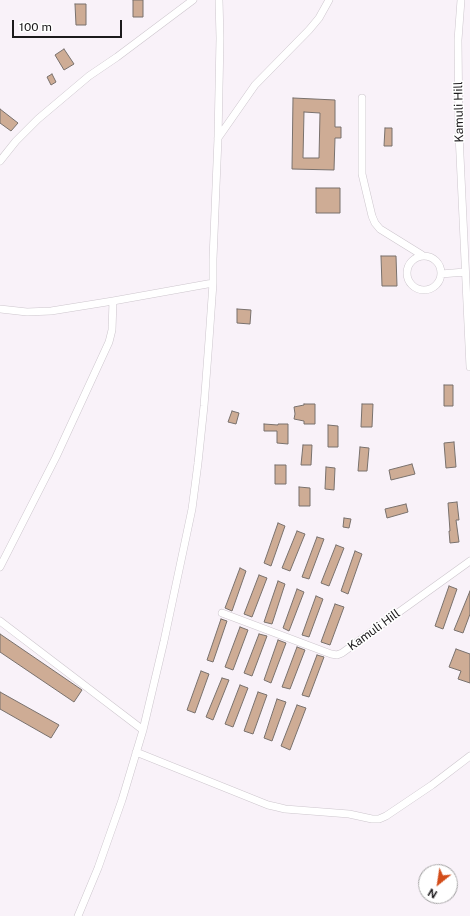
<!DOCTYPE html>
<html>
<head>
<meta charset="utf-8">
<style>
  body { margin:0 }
  #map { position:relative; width:470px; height:916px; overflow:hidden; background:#f9f2f9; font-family:"Public Sans",sans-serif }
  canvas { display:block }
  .north { position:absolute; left:418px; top:864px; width:40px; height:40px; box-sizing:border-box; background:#fff; border:1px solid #a4a3a4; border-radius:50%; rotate:210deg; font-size:11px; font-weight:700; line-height:16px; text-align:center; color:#1c1a1c }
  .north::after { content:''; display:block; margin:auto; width:14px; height:18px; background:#d34c19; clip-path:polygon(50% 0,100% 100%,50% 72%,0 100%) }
  .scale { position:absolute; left:12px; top:20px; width:110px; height:18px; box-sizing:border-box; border:2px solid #1c1a1c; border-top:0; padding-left:5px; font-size:12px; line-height:14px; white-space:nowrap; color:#1c1a1c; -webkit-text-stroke:3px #fff; paint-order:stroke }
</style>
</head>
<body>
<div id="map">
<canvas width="470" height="916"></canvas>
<div class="north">N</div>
<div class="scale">100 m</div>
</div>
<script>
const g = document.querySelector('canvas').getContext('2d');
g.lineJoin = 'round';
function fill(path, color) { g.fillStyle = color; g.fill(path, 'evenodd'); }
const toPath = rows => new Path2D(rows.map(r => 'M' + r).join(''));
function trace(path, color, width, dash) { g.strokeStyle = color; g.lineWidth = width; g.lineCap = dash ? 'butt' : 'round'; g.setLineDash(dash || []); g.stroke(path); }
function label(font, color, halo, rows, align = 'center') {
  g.font = font + ' "Public Sans",sans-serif'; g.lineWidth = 3; g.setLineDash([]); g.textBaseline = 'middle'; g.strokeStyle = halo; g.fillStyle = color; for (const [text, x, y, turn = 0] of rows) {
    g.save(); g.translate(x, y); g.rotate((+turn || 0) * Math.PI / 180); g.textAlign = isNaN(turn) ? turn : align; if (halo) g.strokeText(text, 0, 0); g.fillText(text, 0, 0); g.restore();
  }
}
const building = toPath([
  [133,0,143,0,143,17,133,17,133,0],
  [75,4,86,4,86,25,76,25,75,4],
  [64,49,74,64,64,70,55,55,64,49],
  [52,74,56,82,51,85,47,77,52,74],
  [293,98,335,100,335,127,341,127,341,138,335,138,334,170,292,169,293,98],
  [304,112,320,113,319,158,303,158,304,112],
  [0,109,18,123,11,131,0,123,0,109],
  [385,128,392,128,392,146,384,146,385,128],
  [316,188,340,188,340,213,316,213,316,188],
  [381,256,396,256,397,286,382,286,381,256],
  [237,309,251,310,250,324,237,323,237,309],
  [444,385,453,385,453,406,444,406,444,385],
  [304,404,315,404,315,424,304,424,304,421,294,419,295,414,294,407,304,405,304,404],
  [362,404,373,404,372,427,361,427,362,404],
  [232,411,239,413,236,424,228,422,232,411],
  [264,424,278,425,278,424,288,424,288,444,277,443,277,431,264,431,264,424],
  [328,425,338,426,338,447,328,447,328,425],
  [454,442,456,467,446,468,444,443,454,442],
  [303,445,312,445,311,465,301,465,303,445],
  [360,447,369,448,367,471,358,471,360,447],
  [412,464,415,474,391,480,389,470,412,464],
  [275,465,286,465,286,484,275,484,275,465],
  [326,467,335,468,334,490,325,489,326,467],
  [299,487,310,488,310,506,299,506,299,487],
  [457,502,459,520,456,520,459,542,450,543,449,531,450,531,448,503,457,502],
  [406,504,408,512,387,518,385,509,406,504],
  [344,518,351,519,349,528,343,527,344,518],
  [278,523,285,526,271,566,264,563,278,523],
  [297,531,305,534,290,571,282,568,297,531],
  [317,537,324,539,309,579,302,577,317,537],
  [336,545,344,548,329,586,321,583,336,545],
  [355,551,362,554,348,594,341,591,355,551],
  [240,568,246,571,232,611,225,608,240,568],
  [259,575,267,578,252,617,244,614,259,575],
  [278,581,285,584,272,624,264,622,278,581],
  [449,586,457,589,443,629,435,626,449,586],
  [297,589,304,592,289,631,283,628,297,589],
  [470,591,470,614,463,633,454,630,470,591],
  [316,596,323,599,309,637,302,635,316,596],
  [335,604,344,607,330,645,321,642,335,604],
  [221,619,227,621,213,662,207,660,221,619],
  [240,627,248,630,233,670,225,667,240,627],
  [0,634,82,690,74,702,0,652,0,634],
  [259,634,267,636,252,676,244,673,259,634],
  [278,640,286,643,271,683,264,680,278,640],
  [297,647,305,650,290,689,282,687,297,647],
  [456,649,470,654,470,683,458,679,461,671,449,667,456,649],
  [317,655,324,657,309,697,302,695,317,655],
  [201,671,209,674,195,713,187,710,201,671],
  [222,678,229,680,213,720,206,717,222,678],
  [240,685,248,688,233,727,225,724,240,685],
  [0,692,59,725,51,738,0,709,0,692],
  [258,692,267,695,253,734,244,731,258,692],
  [277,699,286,702,272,741,264,738,277,699],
  [297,705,306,708,290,750,281,746,297,705]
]);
fill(building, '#ceac95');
trace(building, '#79716d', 1);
const street = toPath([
  [461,0,458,40,459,134,470,367],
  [362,98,362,174,372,216,375,223,380,229,422,255],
  [218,138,255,85,309,30,319,18,329,0],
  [0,161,16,141,38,119,89,76,117,57,193,0],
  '407 273a17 17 0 1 1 34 0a17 17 0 1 1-34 0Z',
  [441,274,465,272],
  [0,309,27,312,51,311,113,301,213,283],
  [0,567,56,457,109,342,112,330,113,301],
  [222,613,331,654,337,655,342,653,470,561],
  [0,621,143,730],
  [136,752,268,805,277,807,285,809,349,814,372,819,379,819,386,816,432,785,470,756],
  [78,916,98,868,122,800,143,730,164,641,192,509,198,463,204,406,209,340,213,283,213,259,218,138,220,38,219,0]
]);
trace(street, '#cdc6cd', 8);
trace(street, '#fff', 7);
label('12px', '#1c1a1c', '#fff', [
  ["Kamuli Hill",459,112,-91],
  ["Kamuli Hill",374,630,-36]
]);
</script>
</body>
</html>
